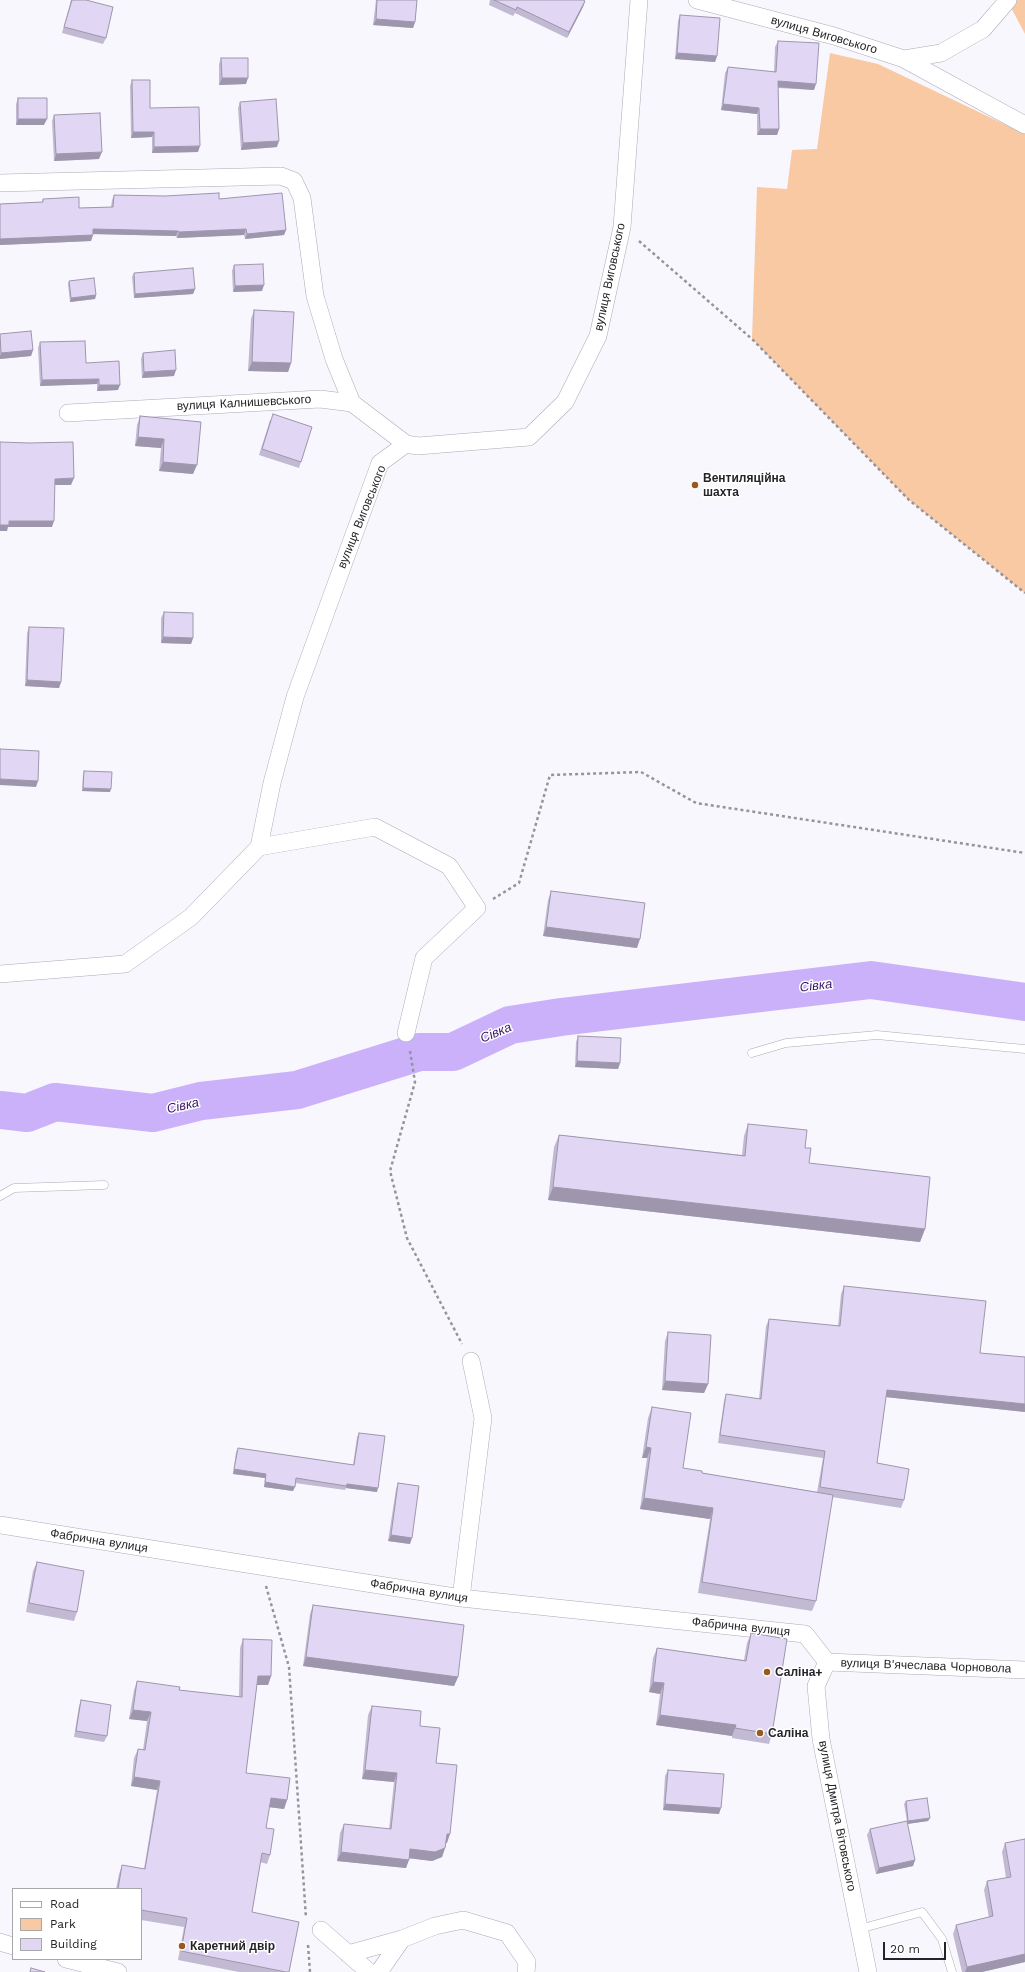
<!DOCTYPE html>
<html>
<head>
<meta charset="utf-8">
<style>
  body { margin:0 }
  #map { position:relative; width:1025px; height:1972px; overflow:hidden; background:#f9f7fe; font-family:"Work Sans",sans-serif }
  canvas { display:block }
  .legend { position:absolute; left:12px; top:1888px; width:130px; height:72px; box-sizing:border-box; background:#fff; border:1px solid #a8a7a9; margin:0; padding:5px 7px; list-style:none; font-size:12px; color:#252428 }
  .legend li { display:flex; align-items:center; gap:8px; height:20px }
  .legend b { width:20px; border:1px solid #a8a7a9 }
  .scale { position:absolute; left:883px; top:1942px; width:63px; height:18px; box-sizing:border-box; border:2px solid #252428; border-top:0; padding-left:5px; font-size:12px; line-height:14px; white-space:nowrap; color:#252428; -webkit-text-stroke:3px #fff; paint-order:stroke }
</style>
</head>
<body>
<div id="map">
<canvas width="1025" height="1972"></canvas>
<ul class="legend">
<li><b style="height:5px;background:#fff"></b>Road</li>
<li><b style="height:11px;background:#f8c9a3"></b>Park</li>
<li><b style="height:11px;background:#e1d7f5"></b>Building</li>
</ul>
<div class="scale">20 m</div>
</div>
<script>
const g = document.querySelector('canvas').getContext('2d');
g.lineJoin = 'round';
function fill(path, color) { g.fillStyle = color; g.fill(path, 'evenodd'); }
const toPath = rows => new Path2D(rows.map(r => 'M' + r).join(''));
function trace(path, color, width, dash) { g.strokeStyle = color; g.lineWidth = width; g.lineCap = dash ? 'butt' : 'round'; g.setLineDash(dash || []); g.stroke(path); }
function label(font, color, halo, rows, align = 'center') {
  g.font = font + ' "Work Sans",sans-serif'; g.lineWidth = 3; g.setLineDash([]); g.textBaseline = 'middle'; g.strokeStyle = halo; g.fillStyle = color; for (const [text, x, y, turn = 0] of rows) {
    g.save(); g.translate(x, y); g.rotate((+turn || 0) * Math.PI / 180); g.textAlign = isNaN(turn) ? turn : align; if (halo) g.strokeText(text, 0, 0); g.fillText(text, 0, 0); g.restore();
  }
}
fill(toPath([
  [1007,0,1025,0,1025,34],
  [830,53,878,64,1025,134,1025,593,909,500,752,339,757,187,787,189,792,150,817,149]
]), '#f8c9a3');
trace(toPath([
  [0,1110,27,1113,55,1102,153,1113,201,1101,297,1090,419,1052,453,1052,510,1025,561,1017,871,980,1025,1002]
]), '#cab1fa', 38);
const lane = toPath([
  [752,1053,786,1043,877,1035,1025,1049],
  [0,1196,14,1188,104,1185],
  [859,1929,922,1912,942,1939,952,1972]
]);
const street = toPath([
  [697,0,834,36,904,59,1025,125],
  [904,59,941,53,983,29,1008,0],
  [0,183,281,176,294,181,302,198,315,296,334,359,352,403],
  [68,413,320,399,352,403,406,444],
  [259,847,375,827,449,866,477,908,424,958,406,1033],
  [0,974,125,964,191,917,259,847,272,783,295,697,380,463,406,444,418,446,529,437,565,402,598,336,622,227,639,0],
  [0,1525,461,1598,805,1634,827,1662],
  [461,1598,483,1418,471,1361],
  [827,1662,816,1686,821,1739,868,1972],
  [827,1662,1025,1670],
  [321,1930,369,1972],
  [0,1942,13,1946],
  [348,1954,402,1939],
  [66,1959,118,1972],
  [379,1972,402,1939,435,1926,463,1920,507,1933,527,1962,526,1972]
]);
trace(lane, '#ada9b5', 9);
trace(street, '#ada9b5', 18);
trace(toPath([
  [639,241,752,339,909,500,1025,593],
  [493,899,519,883,550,775,641,772,696,803,1025,853],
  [410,1051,415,1082,390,1171,407,1238,462,1344],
  [266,1586,289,1667,306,1918],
  [308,1945,310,1972]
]), '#96949a', 2.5, [3, 3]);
trace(lane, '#fff', 8);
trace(street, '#fff', 17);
fill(toPath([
  [71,0,86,0,106,38,103,44,62,33],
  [376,0,417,0,415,22,413,28,373,25],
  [490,0,583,0,585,1,583,7,567,38,515,13,513,16,489,5],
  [680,15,717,56,715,62,675,59,678,21],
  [778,41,814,90,778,88,779,129,777,135,757,135,757,114,721,110,725,73,728,67,774,72,775,47],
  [221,58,246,84,219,85,219,64],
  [132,80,150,108,198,152,152,153,152,137,131,138,130,86],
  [18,98,44,125,16,125,16,104],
  [240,102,277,147,241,150,238,108],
  [54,115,99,159,54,161,52,121],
  [114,195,219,199,286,230,284,235,245,239,244,235,177,238,176,236,93,234,91,241,0,245,0,204,42,202,43,199,79,208,111,207,112,200],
  [234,265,262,291,233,292,232,271],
  [134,273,195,289,193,294,134,298,132,277],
  [69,281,96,295,95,299,70,302,68,284],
  [254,310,291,363,288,372,248,371,251,319],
  [0,334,33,350,31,356,0,359],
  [40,342,86,363,118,390,97,391,97,384,40,386,38,348],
  [143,353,174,376,142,378,141,359],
  [140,416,201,422,193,474,159,471,161,448,135,446,137,425],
  [270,420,312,427,299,468,259,455],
  [164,612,193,638,191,644,161,643,161,618],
  [29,627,61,682,59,688,25,686,27,633],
  [84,771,110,792,82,791,83,774],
  [551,891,637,948,543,936,548,900],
  [578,1036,620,1063,618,1069,575,1067,576,1042],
  [748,1124,805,1148,809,1163,925,1229,920,1242,548,1200,554,1147,559,1135,742,1155,744,1136],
  [844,1286,980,1353,1025,1412,886,1397,877,1463,904,1500,901,1508,832,1497,816,1601,812,1611,698,1593,710,1519,640,1509,647,1458,642,1458,648,1418,652,1407,683,1468,702,1473,817,1492,823,1458,718,1443,724,1401,726,1394,759,1399,766,1326,769,1319,838,1326,841,1294],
  [668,1332,708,1384,704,1393,662,1390,665,1341],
  [359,1433,377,1492,346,1488,345,1490,295,1483,293,1491,264,1487,265,1478,233,1474,236,1452,238,1448,353,1465,357,1437],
  [398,1483,410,1544,388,1541,396,1489],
  [37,1562,77,1612,74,1621,26,1612,33,1571],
  [313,1605,458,1677,454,1686,303,1666,310,1614],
  [751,1633,772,1734,769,1744,732,1738,732,1736,656,1725,660,1694,649,1692,653,1658,657,1648,744,1660,747,1643],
  [243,1639,271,1676,268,1685,257,1685,246,1773,287,1800,284,1809,269,1807,266,1828,270,1855,267,1864,260,1862,252,1912,289,1972,239,1972,178,1960,184,1927,141,1920,141,1889,116,1889,119,1874,122,1865,144,1869,157,1790,131,1786,134,1758,138,1749,143,1750,147,1721,129,1719,134,1690,137,1681,179,1690,239,1697,240,1648],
  [81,1700,107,1736,104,1742,74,1737,79,1706],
  [372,1706,420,1726,436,1763,447,1843,446,1843,445,1848,442,1857,432,1861,409,1858,406,1868,337,1861,340,1833,344,1824,389,1829,394,1782,362,1779,368,1715],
  [668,1770,719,1814,663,1810,665,1776],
  [906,1801,930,1818,928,1821,907,1824,915,1860,913,1866,876,1874,867,1835,870,1829,907,1821,904,1804],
  [1005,1843,1025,1962,982,1972,962,1972,953,1934,956,1925,989,1918,984,1890,987,1881,1006,1878,1002,1852]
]), '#c2b9d3');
fill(toPath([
  [585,1,583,7,567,38,569,32],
  [376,19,415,22,413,28,373,25],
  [677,53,717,56,715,62,675,59],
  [222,78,248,78,246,84,219,85],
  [778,81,816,84,814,90,776,87],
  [723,104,759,108,757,114,721,110],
  [18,119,47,119,44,125,16,125],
  [760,129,779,129,777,135,757,135],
  [133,132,154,132,152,137,131,138],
  [279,141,277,147,241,150,243,143],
  [200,146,198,152,152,153,154,147],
  [102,152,99,159,54,161,56,154],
  [93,229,178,231,176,236,91,234],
  [246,229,244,235,177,238,179,232],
  [286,230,284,235,245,239,247,234],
  [93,235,91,241,0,245,0,239],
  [264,285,262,291,233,292,235,286],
  [195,289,193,294,134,298,135,294],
  [96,295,95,299,70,302,71,298],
  [33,350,31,356,0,359,0,356,1,353],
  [252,362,291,363,288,372,248,371],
  [176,370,174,376,142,378,144,372],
  [99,379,97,384,40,386,42,380],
  [99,385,120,385,118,390,97,391],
  [138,437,164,439,161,448,135,446],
  [163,462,197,465,193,474,159,471],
  [74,478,71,485,53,485,55,479],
  [9,521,54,521,52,527,8,527,7,531,0,531,0,525],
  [163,637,193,638,191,644,161,643],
  [27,680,61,682,59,688,25,686],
  [0,779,38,781,36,787,0,785],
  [83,788,111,789,110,792,82,791],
  [546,927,640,939,637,948,543,936],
  [577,1061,620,1063,618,1069,575,1067],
  [553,1187,925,1229,920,1242,548,1200],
  [665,1381,708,1384,704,1393,662,1390],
  [887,1390,1025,1404,1025,1412,885,1397],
  [646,1447,651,1448,647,1458,642,1458],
  [234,1469,266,1474,265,1478,233,1474],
  [265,1482,295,1487,293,1491,264,1487],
  [347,1484,378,1488,377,1492,346,1488],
  [644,1498,713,1508,710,1519,640,1509],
  [391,1535,412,1538,410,1544,388,1541],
  [306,1657,458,1677,454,1686,303,1666],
  [258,1676,271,1676,268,1685,255,1685],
  [653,1682,664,1683,660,1694,649,1692],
  [133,1710,151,1712,147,1721,129,1719],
  [660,1715,736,1725,732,1736,656,1725],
  [365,1770,397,1773,394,1782,362,1779],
  [134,1777,160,1781,157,1790,131,1786],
  [271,1798,287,1800,284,1809,268,1807],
  [665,1804,721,1808,719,1814,663,1810],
  [930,1818,928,1821,907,1824,908,1821],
  [447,1834,450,1834,447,1843,444,1843],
  [445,1848,442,1857,432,1861,407,1858,410,1849],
  [341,1852,409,1860,406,1868,337,1861],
  [915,1860,913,1866,876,1874,879,1868],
  [1025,1954,1025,1962,982,1972,965,1972,967,1967]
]), '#9e96ac');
const building = toPath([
  [72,0,86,0,113,7,106,38,64,27,72,0],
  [377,0,417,0,415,22,376,19,377,0],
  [494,0,583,0,585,1,569,32,517,7,516,10,494,0],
  [680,15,720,18,717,56,677,53,680,15],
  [778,41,819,43,816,84,778,81,779,129,760,129,759,108,723,104,728,67,776,72,778,41],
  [221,58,248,58,248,78,222,78,221,58],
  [132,80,150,80,150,108,199,107,200,146,154,147,154,132,133,132,132,80],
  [18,98,47,98,47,119,18,119,18,98],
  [276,99,279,141,243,143,240,102,276,99],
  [100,113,102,152,56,154,54,115,100,113],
  [219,193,219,199,282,193,286,230,247,234,246,229,179,232,178,231,93,229,93,235,0,239,0,204,43,202,43,199,79,197,79,208,113,207,114,195,165,196,219,193],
  [263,264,264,285,235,286,234,265,263,264],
  [193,268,195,289,135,294,134,273,193,268],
  [94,278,96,295,71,298,69,281,94,278],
  [254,310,294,312,291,363,252,362,254,310],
  [31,331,33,350,1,353,0,334,31,331],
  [85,341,86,363,119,361,120,385,99,385,99,379,42,380,40,342,85,341],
  [175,350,176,370,144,372,143,353,175,350],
  [273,414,312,427,301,462,262,449,273,414],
  [140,416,201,422,197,465,163,462,164,439,138,437,140,416],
  [0,442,29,443,73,442,74,478,55,479,54,521,9,521,9,525,0,525,0,442],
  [164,612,193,613,193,638,163,637,164,612],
  [29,627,64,628,61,682,27,680,29,627],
  [0,749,39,751,38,781,0,779,0,749],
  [84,771,112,772,111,789,83,788,84,771],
  [551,891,645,903,640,939,546,927,551,891],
  [578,1036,621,1038,620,1063,577,1061,578,1036],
  [748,1124,807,1130,805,1148,811,1148,809,1163,930,1177,925,1229,553,1187,559,1135,745,1156,748,1124],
  [844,1286,986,1301,980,1353,1025,1357,1025,1404,887,1390,877,1463,909,1469,904,1500,820,1487,825,1451,720,1435,726,1394,761,1399,769,1319,840,1326,844,1286],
  [668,1332,711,1335,708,1384,665,1381,668,1332],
  [652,1407,691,1413,683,1468,702,1471,702,1473,833,1495,816,1601,702,1582,713,1508,644,1498,651,1448,646,1447,652,1407],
  [359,1433,385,1436,378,1488,347,1484,346,1486,296,1478,295,1487,265,1482,266,1474,234,1469,238,1448,354,1465,359,1433],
  [398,1483,419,1486,412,1538,391,1535,398,1483],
  [37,1562,84,1571,77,1612,29,1603,37,1562],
  [313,1605,464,1625,458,1677,306,1657,313,1605],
  [751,1633,787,1639,772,1734,735,1728,736,1725,660,1715,664,1683,653,1682,657,1648,746,1661,751,1633],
  [243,1639,272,1640,271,1676,258,1676,246,1773,290,1778,287,1800,271,1798,266,1828,274,1829,270,1855,262,1853,252,1912,299,1922,289,1972,286,1972,181,1951,187,1918,141,1910,141,1889,118,1889,122,1865,145,1869,160,1781,134,1777,138,1749,145,1750,151,1712,133,1710,137,1681,180,1687,179,1690,242,1697,243,1639],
  [81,1700,111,1705,107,1736,76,1731,81,1700],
  [372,1706,421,1711,420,1726,440,1728,436,1763,457,1765,450,1834,447,1834,445,1848,435,1852,410,1849,409,1860,341,1852,344,1824,391,1829,397,1773,365,1770,372,1706],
  [668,1770,724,1774,721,1808,665,1804,668,1770],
  [927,1798,930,1818,908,1821,906,1801,927,1798],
  [907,1821,915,1860,879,1868,870,1829,907,1821],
  [1025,1839,1025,1954,967,1967,956,1925,993,1916,987,1881,1011,1877,1005,1843,1025,1839],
  [31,1968,45,1972,30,1972,31,1968]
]);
fill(building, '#e1d7f5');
trace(building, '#9e96ac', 1);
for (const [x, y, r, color] of [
  [695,485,4,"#975a1d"],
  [767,1672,4,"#975a1d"],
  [760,1733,4,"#975a1d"],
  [182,1946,4,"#975a1d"]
]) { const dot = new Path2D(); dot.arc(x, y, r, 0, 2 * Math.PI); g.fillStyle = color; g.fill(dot); trace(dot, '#fff', 1.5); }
label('12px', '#252428', '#fff', [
  ["вулиця Виговського",824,35,16],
  ["вулиця Виговського",610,277,-78],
  ["вулиця Калнишевського",244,403,-3],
  ["вулиця Виговського",362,517,-68],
  ["Фабрична вулиця",99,1541,9],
  ["Фабрична вулиця",419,1591,9],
  ["Фабрична вулиця",741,1627,6],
  ["вулиця В'ячеслава Чорновола",926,1666,2],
  ["вулиця Дмитра Вітовського",837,1816,79]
]);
label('bold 12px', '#252428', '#fff', [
  ["Вентиляційна",703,478],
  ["шахта",703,492],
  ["Саліна+",775,1672],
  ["Саліна",768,1733],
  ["Каретний двір",190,1946]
], 'left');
label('italic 13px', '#3d1669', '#fff', [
  ["Сівка",816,986,-7],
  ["Сівка",496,1033,-23],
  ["Сівка",183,1106,-13]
]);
</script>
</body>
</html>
